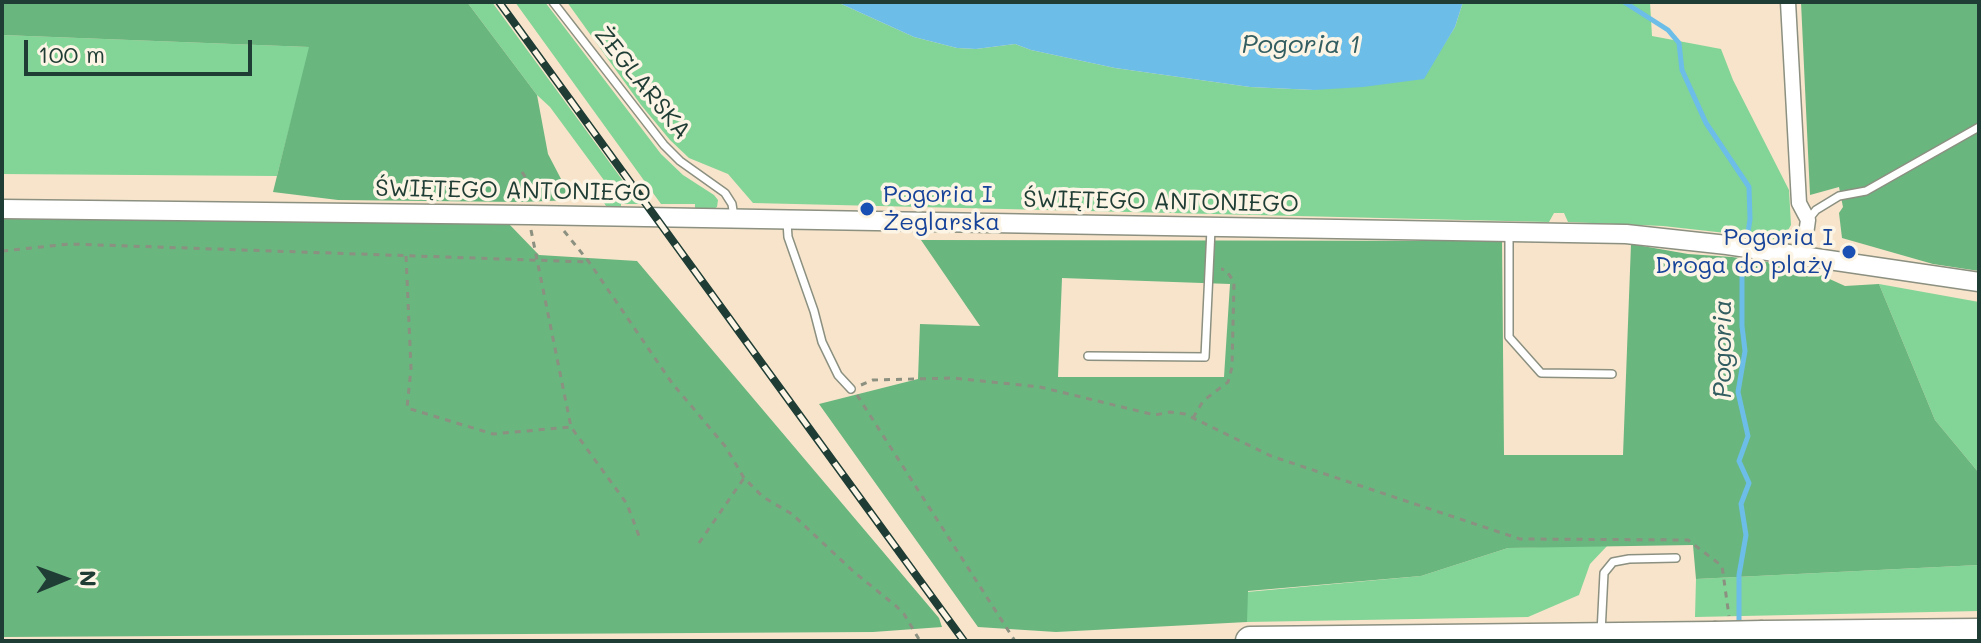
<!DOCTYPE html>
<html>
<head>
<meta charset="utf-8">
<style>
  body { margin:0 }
  #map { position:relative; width:1981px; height:643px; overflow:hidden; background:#f7e4cb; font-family:Mali,sans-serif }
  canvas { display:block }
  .frame { position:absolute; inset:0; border:4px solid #1f3d34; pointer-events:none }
  .north { position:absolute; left:24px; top:539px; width:80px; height:80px; -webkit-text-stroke:6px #fcf5e5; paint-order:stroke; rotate:89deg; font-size:22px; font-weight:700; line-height:32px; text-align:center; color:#1f3d34 }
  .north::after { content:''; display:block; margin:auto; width:28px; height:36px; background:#1f3d34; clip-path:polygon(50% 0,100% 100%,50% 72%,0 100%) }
  .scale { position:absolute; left:24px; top:40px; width:228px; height:36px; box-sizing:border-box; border:4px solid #1f3d34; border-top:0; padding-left:10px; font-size:24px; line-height:28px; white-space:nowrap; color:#1f3d34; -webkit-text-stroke:6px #fcf5e5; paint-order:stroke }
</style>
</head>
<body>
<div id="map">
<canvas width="1981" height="643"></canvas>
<div class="frame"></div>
<div class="north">N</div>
<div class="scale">100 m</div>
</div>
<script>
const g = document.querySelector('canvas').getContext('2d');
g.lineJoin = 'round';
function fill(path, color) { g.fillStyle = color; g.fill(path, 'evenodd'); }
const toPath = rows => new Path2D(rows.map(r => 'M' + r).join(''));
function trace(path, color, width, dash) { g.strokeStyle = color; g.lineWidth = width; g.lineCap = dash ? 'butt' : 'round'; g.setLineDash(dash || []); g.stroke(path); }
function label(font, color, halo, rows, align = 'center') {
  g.font = font + ' Mali,sans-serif'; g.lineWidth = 7; g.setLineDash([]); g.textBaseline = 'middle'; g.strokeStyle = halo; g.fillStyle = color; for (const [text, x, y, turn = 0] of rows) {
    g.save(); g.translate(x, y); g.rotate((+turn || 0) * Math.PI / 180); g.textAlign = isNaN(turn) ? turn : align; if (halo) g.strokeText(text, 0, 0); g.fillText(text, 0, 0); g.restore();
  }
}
fill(toPath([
  [467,2,492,2,640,204,621,204,621,210,606,206,597,191,606,183,550,107,537,95],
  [515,2,545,2,661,154,683,175,714,195,718,200,717,207,714,209,695,210,695,204,661,204],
  [567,2,837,2,914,37,957,48,976,49,1015,44,1031,50,1115,68,1250,87,1314,90,1440,51,1455,27,1463,2,1650,2,1652,36,1721,49,1733,80,1789,190,1791,225,1784,237,1764,241,1737,239,1726,233,1663,226,1568,222,1564,213,1554,213,1549,222,753,203,728,174,689,158,670,140,641,105],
  [2,35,310,47,277,176,2,174],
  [1879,284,1979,302,1979,473,1935,420],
  [1608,545,1590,564,1579,595,1528,617,1247,622,1247,592,1421,576,1508,548],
  [1979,565,1979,611,1695,617,1696,579]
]), '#82d596');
fill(toPath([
  [2,2,467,2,537,95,548,154,572,200,520,202,338,200,273,192,309,47,2,35],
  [1801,2,1979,2,1979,271,1933,264,1842,238,1839,213,1843,207,1839,187,1810,195],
  [2,219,508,223,539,255,637,261,939,618,942,627,873,632,2,637],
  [921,240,1502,241,1504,455,1623,455,1631,244,1688,254,1732,257,1803,267,1845,286,1879,284,1935,420,1979,473,1979,565,1696,579,1693,545,1508,548,1421,576,1248,591,1247,622,1056,632,978,627,819,404,918,379,920,324,980,326],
  [1062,278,1230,284,1224,377,1058,377]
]), '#69b67f');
fill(toPath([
  [837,2,1463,2,1455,27,1424,79,1363,87,1314,90,1250,87,1115,68,1031,50,1015,44,976,49,957,48,914,37]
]), '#6cbee8');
trace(toPath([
  [1624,2,1668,30,1679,43,1682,70,1706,123,1749,187,1750,219,1742,275,1742,326,1745,351,1738,392,1748,436,1739,461,1749,483,1741,504,1746,535,1739,575,1739,628]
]), '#6cbee8', 5);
const service = toPath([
  [553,2,664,145,680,161,725,193,732,204,734,217],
  [1808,220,1816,210,1839,196,1866,191,1979,127],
  [787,222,788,237,814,311,822,342,838,375,851,389],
  [1509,235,1509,337,1541,373,1612,374],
  [1088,356,1205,357,1211,229],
  [1601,633,1604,573,1613,562,1629,559,1676,558]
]);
const minor = toPath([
  [1788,2,1799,203,1808,220,1803,256]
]);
const tertiary = toPath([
  [2,209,529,215,1626,234,1727,245,1979,282]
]);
const motorway = toPath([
  [1763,635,1979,633],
  [1250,641,1714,636]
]);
trace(service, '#8b9080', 10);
trace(minor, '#8b9080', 17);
trace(tertiary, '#8b9080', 21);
trace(motorway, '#8b9080', 31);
trace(toPath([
  [522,172,540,200],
  [531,230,571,427,627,504,639,536],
  [564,231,589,262,672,383,725,446,744,478,763,497,792,514,854,572,896,606,904,614,920,641],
  [2,251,70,244,589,262],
  [406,256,411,368,407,408,493,434,570,427],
  [861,385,873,380,953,378,1040,387,1155,415,1170,412,1185,414,1271,456,1520,539,1688,540,1722,566,1729,616],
  [857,395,1015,641],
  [1193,418,1203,401,1228,382,1232,367,1234,282,1226,270,1221,269],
  [699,543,744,478]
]), '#8b9080', 3, [6, 6]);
trace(service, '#fff', 7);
trace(minor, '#fff', 14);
trace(tertiary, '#fff', 18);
trace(motorway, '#fff', 28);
const rail = toPath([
  [499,2,964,641]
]);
trace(rail, '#1f3d34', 8);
trace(rail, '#fcf5e5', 5, [15]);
const motorwayBridge = toPath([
  [1714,636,1763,635]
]);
trace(motorwayBridge, '#8b9080', 31, []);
trace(motorwayBridge, '#fff', 28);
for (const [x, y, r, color] of [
  [867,209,8,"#1a4fb4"],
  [1849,252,8,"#1a4fb4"]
]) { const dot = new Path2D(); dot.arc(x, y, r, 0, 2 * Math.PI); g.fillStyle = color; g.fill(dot); trace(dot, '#fcf5e5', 3); }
label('24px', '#1f3d34', '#fcf5e5', [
  ["ŻEGLARSKA",642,83,51],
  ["ŚWIĘTEGO ANTONIEGO",513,191,1],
  ["ŚWIĘTEGO ANTONIEGO",1161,202,1]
]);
label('24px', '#164399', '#fcf5e5', [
  ["Pogoria I",883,195],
  ["Żeglarska",883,223],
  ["Pogoria I",1833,238,"right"],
  ["Droga do plaży",1833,266,"right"]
], 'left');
label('italic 26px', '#325d61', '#fcf5e5', [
  ["Pogoria 1",1301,45],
  ["Pogoria",1723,349,-90]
]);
</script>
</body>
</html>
